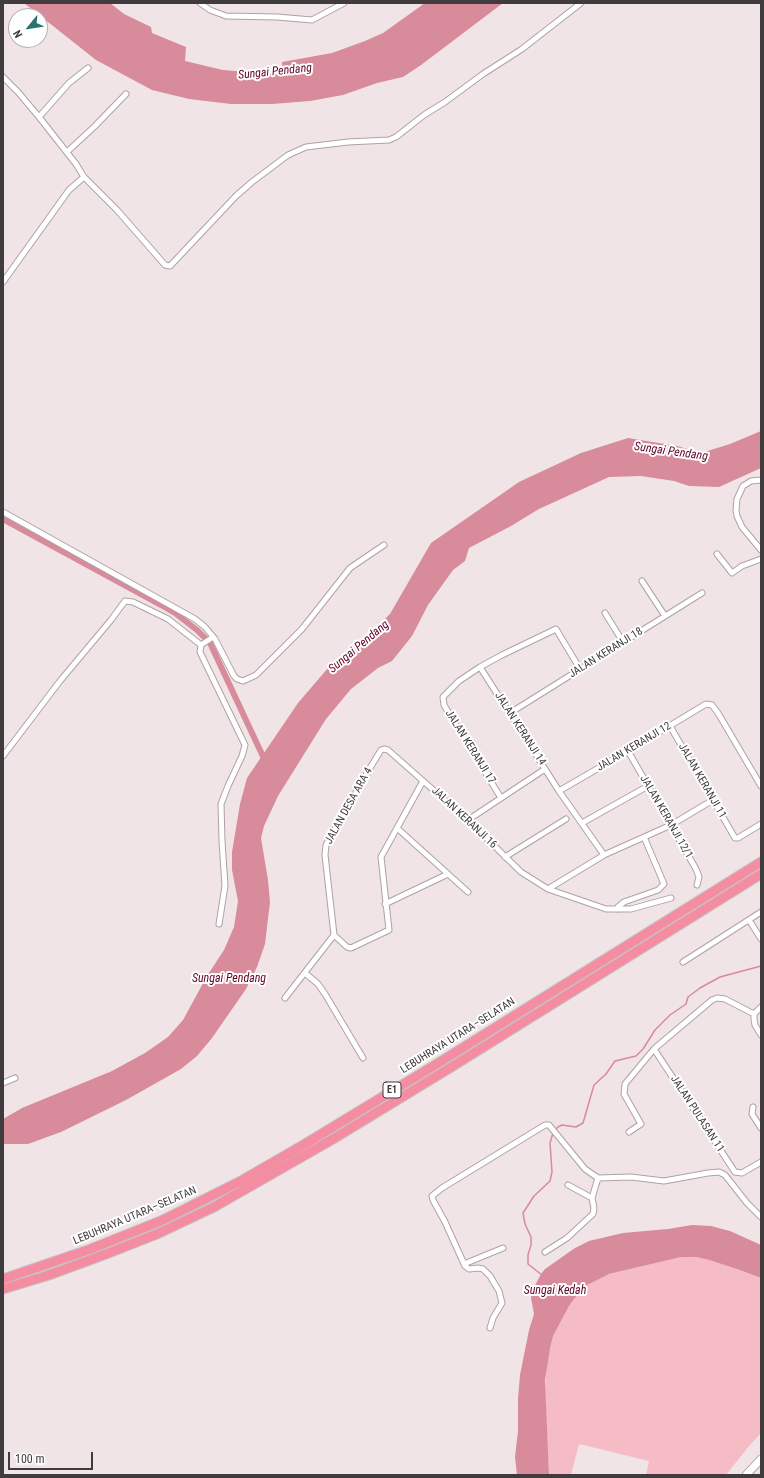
<!DOCTYPE html>
<html>
<head>
<meta charset="utf-8">
<style>
  body { margin:0 }
  #map { position:relative; width:764px; height:1478px; overflow:hidden; background:#f1e4e6; font-family:"Roboto Condensed",sans-serif }
  canvas { display:block }
  .frame { position:absolute; inset:0; border:4px solid #403b3c; pointer-events:none }
  .north { position:absolute; left:8px; top:8px; width:40px; height:40px; box-sizing:border-box; background:#fff; border:1px solid #b3b1b1; border-radius:50%; rotate:240deg; font-size:11px; font-weight:700; line-height:16px; text-align:center; color:#403b3c }
  .north::after { content:''; display:block; margin:auto; width:14px; height:18px; background:#2a726c; clip-path:polygon(50% 0,100% 100%,50% 72%,0 100%) }
  .scale { position:absolute; left:8px; top:1452px; width:85px; height:18px; box-sizing:border-box; border:2px solid #403b3c; border-top:0; padding-left:5px; font-size:12px; line-height:14px; white-space:nowrap; color:#403b3c; -webkit-text-stroke:3px #fff; paint-order:stroke }
</style>
</head>
<body>
<div id="map">
<canvas width="764" height="1478"></canvas>
<div class="frame"></div>
<div class="north">N</div>
<div class="scale">100 m</div>
</div>
<script>
const g = document.querySelector('canvas').getContext('2d');
g.lineJoin = 'round';
function fill(path, color) { g.fillStyle = color; g.fill(path, 'evenodd'); }
const toPath = rows => new Path2D(rows.map(r => 'M' + r).join(''));
function trace(path, color, width, dash) { g.strokeStyle = color; g.lineWidth = width; g.lineCap = dash ? 'butt' : 'round'; g.setLineDash(dash || []); g.stroke(path); }
function label(font, color, halo, rows, align = 'center') {
  g.font = font + ' "Roboto Condensed",sans-serif'; g.lineWidth = 4; g.setLineDash([]); g.textBaseline = 'middle'; g.strokeStyle = halo; g.fillStyle = color; for (const [text, x, y, turn = 0] of rows) {
    g.save(); g.translate(x, y); g.rotate((+turn || 0) * Math.PI / 180); g.textAlign = isNaN(turn) ? turn : align; if (halo) g.strokeText(text, 0, 0); g.fillText(text, 0, 0); g.restore();
  }
}
fill(toPath([
  [681,1257,696,1257,709,1260,737,1269,761,1278,761,1433,749,1446,726,1475,646,1475,649,1461,579,1444,571,1475,549,1475,545,1390,547,1364,553,1336,569,1306,574,1299,587,1285,596,1280,609,1274]
]), '#f6bcc6');
fill(toPath([
  [24,3,110,3,124,14,151,27,152,33,186,47,185,61,223,70,283,75,282,62,332,53,365,41,383,33,425,3,503,3,421,65,403,77,377,83,343,95,310,101,272,104,231,104,189,99,152,90,96,60],
  [761,431,761,468,719,487,689,486,674,481,641,476,609,477,539,509,511,526,469,548,465,561,453,570,428,605,412,636,392,661,378,668,351,689,326,719,278,796,264,826,261,838,268,880,270,902,265,944,257,967,246,989,212,1038,197,1056,181,1069,126,1100,61,1132,28,1144,3,1144,3,1119,22,1108,112,1071,145,1053,168,1037,183,1020,207,976,224,950,234,927,238,901,232,870,232,852,240,804,247,778,298,703,328,668,359,644,390,614,431,543,519,482,581,453,628,438,677,446,701,453,730,444],
  [692,1225,711,1226,730,1231,761,1245,761,1278,737,1269,709,1260,696,1257,681,1257,609,1274,587,1285,574,1299,569,1306,553,1336,550,1349,545,1380,549,1475,517,1475,515,1457,518,1431,518,1399,520,1375,529,1330,534,1314,531,1298,532,1291,541,1274,545,1269,575,1248,589,1241,623,1233,668,1229]
]), '#d88b9a');
trace(toPath([
  [555,1130,558,1127,562,1125,576,1127,583,1123,594,1085,606,1074,615,1061,636,1056,643,1049,655,1030,670,1015,686,1004,688,997,700,988,720,977,761,966],
  [542,1275,528,1264,528,1255,531,1245,531,1237,525,1224,523,1213,534,1196,550,1181,552,1172,550,1143,553,1133]
]), '#d88b9a', 1.5);
trace(toPath([
  [3,519,163,606,175,613,197,630,210,643,266,763]
]), '#d88b9a', 6);
const street = toPath([
  [200,3,210,10,226,16,277,17,312,20,344,3],
  [3,77,18,92,39,117,76,164,84,177,69,190,3,282],
  [39,117,69,83,88,68],
  [67,152,95,126,126,94],
  [84,177,117,210,165,265,170,266,236,196,252,182,288,155,306,147,348,142,389,140,396,137,424,115,445,102,483,74,522,49,581,3],
  [761,480,751,481,743,486,737,499,736,510,737,516,742,527,761,550],
  [3,512,195,619,205,627,215,639,234,676,237,679,243,681,256,675,302,629,350,568,384,545],
  [717,554,732,573,742,566,761,559],
  [642,581,665,616],
  [605,613,623,642],
  [213,637,201,645,200,652,245,745,242,756,228,786,221,804,222,841,225,886,219,924],
  [480,667,559,791,604,855],
  [510,713,702,593],
  [670,726,735,838,738,838,761,824],
  [628,751,696,869,699,877,697,885],
  [3,756,60,681,111,620,125,601,133,602,168,619,201,645],
  [559,791,628,751,706,704,712,705,718,713,761,786],
  [501,798,444,705,443,697,459,681,480,667,502,655,556,629,580,669],
  [468,820,545,769],
  [582,823,648,786],
  [397,828,468,892],
  [505,857,566,819],
  [548,889,604,855,671,825,713,800],
  [385,904,448,874],
  [617,909,618,907,624,902,658,890,664,884,644,837],
  [749,920,761,939],
  [334,935,325,855,326,845,370,768,381,750,384,749,388,750,473,825,521,872,548,889,606,909,631,909,671,898],
  [334,935,347,947,351,948,389,930,381,857,423,781],
  [683,962,761,912],
  [305,973,318,984,325,994,363,1058],
  [285,998,334,935],
  [761,1007,754,1014,754,1019,755,1025,761,1035],
  [654,1049,735,1172,742,1173,761,1162],
  [3,1083,15,1078],
  [753,1107,752,1114,761,1128],
  [629,1132,641,1124,624,1094,625,1084,654,1049,712,1000,717,998,725,999,754,1014],
  [568,1185,592,1198],
  [545,1252,567,1238,593,1214,594,1208,592,1198,598,1178],
  [464,1264,503,1248],
  [490,1328,493,1318,502,1303,499,1291,490,1276,483,1269,478,1268,469,1269,465,1266,445,1222,433,1200,432,1196,442,1188,545,1125,549,1125,585,1169,598,1178,631,1177,664,1181,708,1173,719,1172,725,1175,747,1203,761,1217]
]);
const secondary = toPath([
  [746,1475,761,1459]
]);
const highway = toPath([
  [3,1279,88,1250,163,1220,241,1181,305,1144,440,1062,761,862],
  [3,1289,49,1275,106,1254,157,1234,214,1207,333,1139,453,1066,761,874]
]);
trace(street, '#afa2a4', 7);
trace(secondary, '#afa2a4', 9);
trace(highway, '#c6c4c4', 11);
trace(street, '#fff', 5);
trace(secondary, '#fff', 7);
trace(highway, '#f48da2', 9);
for (const [x, y, w] of [
  [392,1090,18]
]) { const box = new Path2D(); box.roundRect(x - w / 2, y - 8, w, 16, 3); g.fillStyle = '#fff'; g.fill(box); trace(box, '#403b3c', 1); }
label('bold 10px', '#403b3c', null, [
  ["E1",392,1090]
]);
label('11px', '#403b3c', '#fff', [
  ["JALAN KERANJI 18",606,653,-32],
  ["JALAN KERANJI 14",520,729,57],
  ["JALAN KERANJI 17",470,747,58],
  ["JALAN KERANJI 12",634,747,-31],
  ["JALAN KERANJI 11",702,781,60],
  ["JALAN DESA ARA 4",349,806,-61],
  ["JALAN KERANJI 12/1",666,817,60],
  ["JALAN KERANJI 16",464,818,43],
  ["LEBUHRAYA UTARA–SELATAN",458,1036,-32],
  ["JALAN PULASAN 11",697,1114,57],
  ["LEBUHRAYA UTARA–SELATAN",135,1216,-23]
]);
label('italic 12px', '#610227', '#fff', [
  ["Sungai Pendang",275,72,-6],
  ["Sungai Pendang",671,452,8],
  ["Sungai Pendang",359,647,-40],
  ["Sungai Pendang",229,979],
  ["Sungai Kedah",555,1291]
]);
</script>
</body>
</html>
